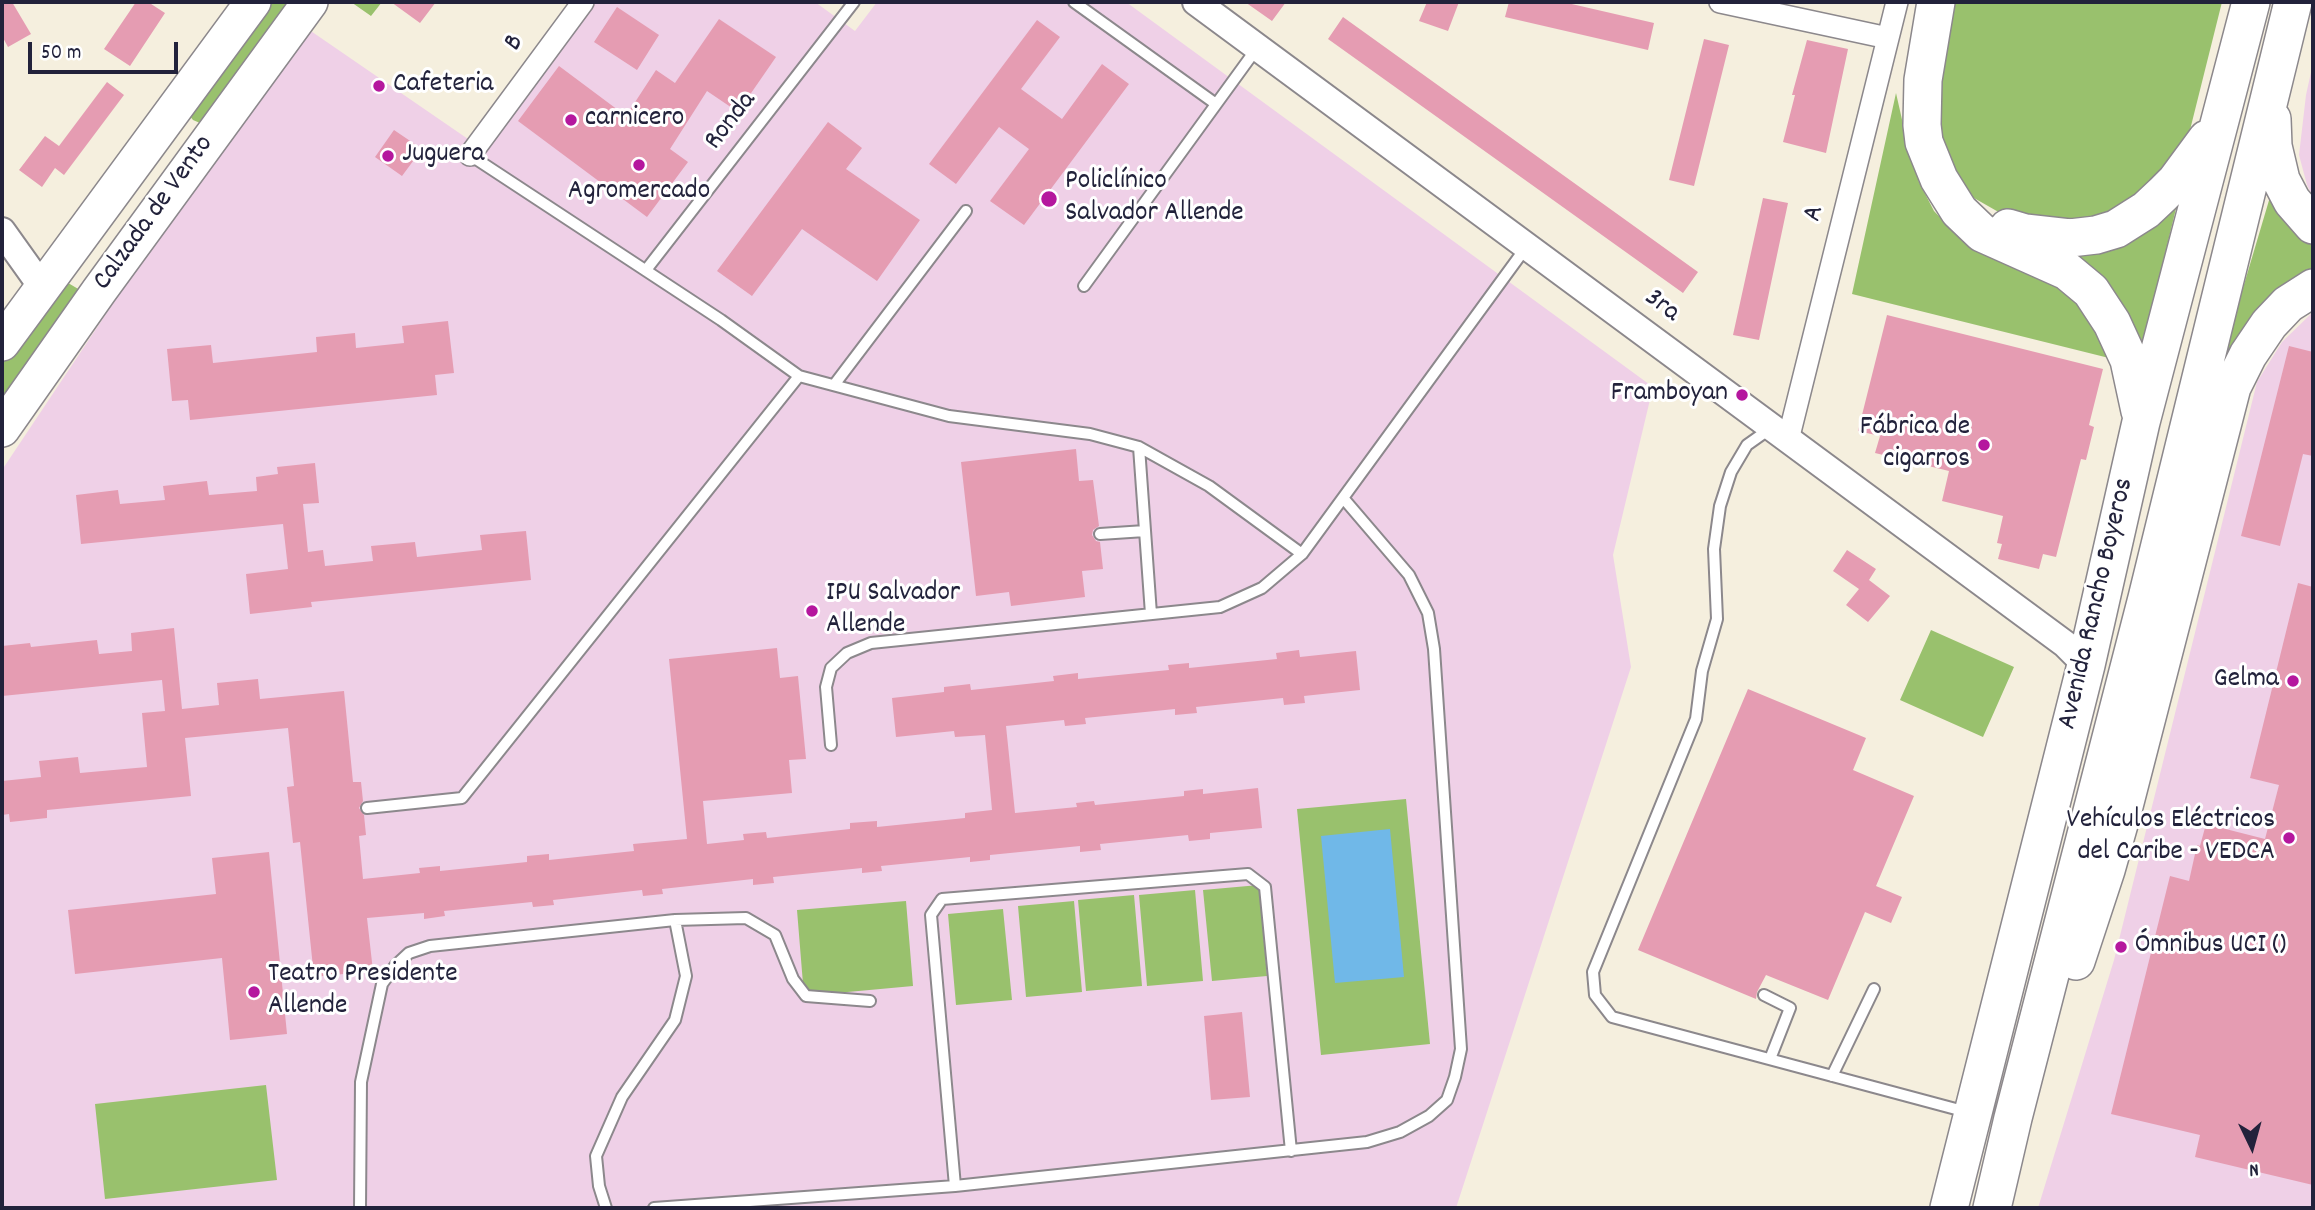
<!DOCTYPE html>
<html>
<head>
<meta charset="utf-8">
<style>
  body { margin:0 }
  #map { position:relative; width:2315px; height:1210px; overflow:hidden; background:#f5efde; font-family:Dekko,sans-serif }
  canvas { display:block }
  .frame { position:absolute; inset:0; border:4px solid #22223b; pointer-events:none }
  .north { position:absolute; left:2217px; top:1112px; width:70px; height:70px; -webkit-text-stroke:5px #fff; paint-order:stroke; rotate:175deg; font-size:19px; font-weight:700; line-height:28px; text-align:center; color:#22223b }
  .north::after { content:''; display:block; margin:auto; width:24px; height:32px; background:#22223b; clip-path:polygon(50% 0,100% 100%,50% 72%,0 100%) }
  .scale { position:absolute; left:28px; top:42px; width:150px; height:32px; box-sizing:border-box; border:4px solid #22223b; border-top:0; padding-left:9px; font-size:21px; line-height:24px; white-space:nowrap; color:#22223b; -webkit-text-stroke:5px #fff; paint-order:stroke }
</style>
</head>
<body>
<div id="map">
<canvas width="2315" height="1210"></canvas>
<div class="frame"></div>
<div class="north">N</div>
<div class="scale">50 m</div>
</div>
<script>
const g = document.querySelector('canvas').getContext('2d');
g.lineJoin = 'round';
function fill(path, color) { g.fillStyle = color; g.fill(path, 'evenodd'); }
const toPath = rows => new Path2D(rows.map(r => 'M' + r).join(''));
function trace(path, color, width, dash) { g.strokeStyle = color; g.lineWidth = width; g.lineCap = dash ? 'butt' : 'round'; g.setLineDash(dash || []); g.stroke(path); }
function label(font, color, halo, rows, align = 'center') {
  g.font = font + ' Dekko,sans-serif'; g.lineWidth = 6; g.setLineDash([]); g.textBaseline = 'middle'; g.strokeStyle = halo; g.fillStyle = color; for (const [text, x, y, turn = 0] of rows) {
    g.save(); g.translate(x, y); g.rotate((+turn || 0) * Math.PI / 180); g.textAlign = isNaN(turn) ? turn : align; if (halo) g.strokeText(text, 0, 0); g.fillText(text, 0, 0); g.restore();
  }
}
fill(toPath([
  [574,2,815,2,855,31,877,2,1126,2,1653,387,1613,555,1631,667,1456,1208,2,1208,2,470,122,290,305,27,468,139],
  [2313,63,2313,197,2307,185,2299,155,2306,95],
  [2313,312,2313,1208,2038,1208,2114,960,2257,382,2282,342]
]), '#efd0e7');
fill(toPath([
  [269,2,296,2,200,123,193,120,189,115],
  [351,2,382,2,371,16],
  [1954,2,2222,2,2185,150,2159,185,2105,222,2009,218,1974,198,1959,183,1944,161,1934,80],
  [1896,93,1910,155,1919,182,1934,211,1953,231,1977,250,2045,277,2071,298,2091,314,2121,361,1852,294],
  [2179,196,2142,350,2068,256],
  [2270,197,2313,240,2313,267,2279,289,2213,389],
  [63,280,80,290,2,429,2,343],
  [1931,630,2014,667,1983,737,1900,700],
  [1406,799,1430,1044,1321,1055,1297,809],
  [1259,885,1267,976,1212,981,1203,890],
  [1195,890,1203,981,1147,986,1139,895],
  [1134,895,1142,986,1086,991,1078,900],
  [906,901,913,986,804,996,797,910],
  [1074,901,1082,992,1026,997,1018,906],
  [1003,909,1012,1000,956,1005,948,914],
  [266,1085,277,1180,105,1199,95,1104]
]), '#99c16d');
fill(toPath([
  [1390,829,1404,977,1335,983,1321,836]
]), '#70b8e8');
fill(toPath([
  [2,2,12,2,31,34,8,47,2,36],
  [136,2,148,2,165,13,130,66,104,49],
  [391,2,436,2,420,23],
  [1245,2,1286,2,1272,21],
  [1427,2,1459,2,1448,31,1419,21],
  [1509,2,1563,2,1654,23,1648,50,1505,17],
  [617,7,659,35,637,70,594,42],
  [1343,17,1698,272,1683,293,1328,39],
  [719,19,776,57,738,112,707,91,670,149,688,162,647,217,518,121,559,66,626,116,656,70,675,83],
  [1037,20,1060,37,1021,89,1062,119,1102,64,1129,84,1024,225,990,201,1029,149,999,127,956,184,929,164],
  [1704,39,1729,45,1694,186,1669,180],
  [1807,40,1848,49,1826,153,1783,142,1795,95,1792,95],
  [107,82,124,95,64,175,55,168,42,187,19,170,45,136,59,146],
  [828,122,862,148,846,169,920,220,877,281,802,229,752,296,717,271],
  [394,130,422,149,402,176,375,157],
  [1763,198,1788,203,1759,340,1733,335],
  [1887,315,2103,369,2089,425,2094,427,2086,460,2081,459,2056,557,2043,554,2039,569,1998,559,2002,544,1997,543,2003,516,1942,501,1949,471,1875,453,1880,436,1858,431],
  [448,321,454,373,435,375,437,395,190,420,188,400,172,401,167,349,211,345,213,363,317,352,316,337,355,333,356,348,404,343,402,326],
  [2289,346,2313,352,2313,456,2303,454,2280,546,2241,536],
  [1076,449,1079,481,1093,480,1099,526,1093,530,1092,535,1096,541,1100,542,1103,569,1082,571,1085,597,1011,606,1009,592,976,596,961,462],
  [315,463,319,503,303,504,308,552,323,550,325,566,373,561,371,546,415,542,417,557,482,550,480,535,526,531,531,580,311,602,312,607,250,614,246,574,288,569,283,524,81,544,76,495,118,490,120,504,165,500,163,486,207,481,209,495,257,491,256,477,278,474,277,467],
  [1847,550,1876,569,1869,580,1890,596,1868,622,1846,605,1859,589,1833,571],
  [2298,583,2313,587,2313,1185,2195,1157,2200,1135,2111,1114,2170,876,2189,881,2197,845,2200,846,2206,824,2265,839,2279,785,2250,778],
  [174,628,182,709,219,705,217,683,258,679,260,699,344,691,353,782,361,782,363,801,359,808,364,815,366,835,359,836,363,879,420,873,419,868,440,866,440,871,527,862,527,856,549,854,549,860,634,851,633,844,687,839,669,659,777,648,780,678,798,676,806,759,789,760,792,793,703,801,707,844,744,840,743,834,766,832,767,838,850,829,850,823,877,821,877,827,965,818,965,813,992,810,985,735,955,737,954,731,896,737,892,698,944,692,944,687,970,684,971,690,1054,681,1053,676,1078,673,1078,679,1169,670,1168,665,1189,663,1189,668,1277,659,1276,653,1299,650,1300,657,1356,651,1360,690,1304,696,1305,703,1284,705,1283,698,1196,707,1197,713,1175,715,1175,709,1085,718,1086,724,1065,726,1064,720,1006,726,1015,813,1077,807,1076,803,1094,801,1095,805,1184,796,1184,791,1203,789,1203,794,1258,788,1262,828,1210,833,1210,839,1189,841,1188,835,1100,844,1101,850,1080,852,1080,846,990,855,990,860,970,862,970,857,881,866,882,871,862,873,862,868,773,877,774,883,753,885,753,879,662,889,663,894,643,896,642,890,553,900,554,905,533,907,532,902,444,911,445,916,424,919,424,913,367,918,373,971,314,977,300,842,293,843,287,787,294,786,288,728,185,738,191,796,47,810,47,818,10,822,9,814,2,815,2,781,41,777,39,761,78,757,80,773,147,767,142,713,165,711,162,680,2,696,2,646,30,643,31,647,97,640,99,654,132,651,131,633],
  [1748,689,1866,738,1853,770,1914,796,1876,886,1902,897,1891,923,1865,912,1828,1000,1766,975,1757,992,1756,999,1638,950],
  [269,852,287,1034,230,1040,222,958,75,974,68,910,216,894,212,858],
  [1242,1012,1250,1097,1211,1100,1204,1016]
]), '#e59cb2');
const service = toPath([
  [1074,2,1216,104],
  [470,155,721,320,799,376,949,416,1090,434,1139,447,1209,486,1302,554],
  [646,270,854,2],
  [1084,286,1257,48],
  [834,385,966,211],
  [1771,428,1747,445,1731,472,1720,506,1714,549,1717,619,1702,671,1696,719,1593,972,1595,995,1612,1017,1967,1112],
  [1139,447,1151,614],
  [1100,534,1145,531],
  [831,745,826,687,831,668,847,653,871,643,1220,607,1262,588,1302,554,1527,246],
  [367,808,462,798,799,376],
  [1764,995,1790,1008,1770,1059],
  [1832,1076,1874,989],
  [955,1186,931,915,942,899,1248,874,1265,887,1291,1151],
  [360,1208,361,1082,382,984,395,966,409,953,430,946,675,920,746,918,775,935,793,979,806,996,870,1001],
  [606,1208,599,1186,596,1156,622,1097,675,1020,686,976,675,920],
  [654,1208,955,1186,1367,1142,1400,1132,1429,1116,1447,1100,1455,1077,1461,1049,1434,649,1428,613,1409,575,1344,499]
]);
const minor = toPath([
  [1720,2,1888,38],
  [470,155,583,2],
  [1788,440,1897,2]
]);
const tertiary = toPath([
  [1196,2,2065,644,2086,665],
  [2,231,42,287]
]);
const primary = toPath([
  [2,343,253,2],
  [2,429,99,291,310,2]
]);
const trunk = toPath([
  [1936,2,1923,80,1922,125,1924,142,1939,179,1959,211,1982,233,2067,271,2091,291,2112,323,2129,360,2140,411],
  [2272,119,2273,146,2281,180,2292,201,2313,225],
  [2008,228,2025,233,2070,238,2096,235,2116,229,2146,210,2163,194,2176,181,2207,139],
  [2076,961,2106,870,2123,810,2232,387,2248,355,2269,324,2288,304,2313,288],
  [1949,1208,2086,665,2141,422,2251,2],
  [1992,1208,2013,1118,2147,598,2293,2]
]);
trace(service, '#8c888c', 14);
trace(minor, '#8c888c', 24);
trace(tertiary, '#8c888c', 30);
trace(primary, '#8c888c', 38);
trace(trunk, '#8c888c', 40);
trace(service, '#fff', 10);
trace(minor, '#fff', 21);
trace(tertiary, '#fff', 26);
trace(primary, '#fff', 35);
trace(trunk, '#fff', 37);
for (const [x, y, r, color] of [
  [379,86,7,"#b5179e"],
  [571,120,7,"#b5179e"],
  [388,156,7,"#b5179e"],
  [639,165,7,"#b5179e"],
  [1049,199,9,"#b5179e"],
  [1742,395,7,"#b5179e"],
  [1984,445,7,"#b5179e"],
  [812,611,7,"#b5179e"],
  [2293,681,7,"#b5179e"],
  [2289,838,7,"#b5179e"],
  [2121,947,7,"#b5179e"],
  [254,992,7,"#b5179e"]
]) { const dot = new Path2D(); dot.arc(x, y, r, 0, 2 * Math.PI); g.fillStyle = color; g.fill(dot); trace(dot, '#fff', 2.5); }
label('28px', '#22223b', '#fff', [
  ["B",516,44,-54],
  ["Ronda",732,122,-52],
  ["Calzada de Vento",155,214,-54],
  ["A",1816,214,-76],
  ["3ra",1661,307,37],
  ["Avenida Rancho Boyeros",2098,604,-77]
]);
label('28px', '#22223b', '#fff', [
  ["Cafeteria",393,86],
  ["carnicero",585,120],
  ["Juguera",402,156],
  ["Policlínico",1065,183],
  ["Salvador Allende",1065,215],
  ["Agromercado",639,193,"center"],
  ["Framboyan",1728,395,"right"],
  ["Fábrica de",1970,429,"right"],
  ["cigarros",1970,461,"right"],
  ["IPU Salvador",826,595],
  ["Allende",826,627],
  ["Gelma",2279,681,"right"],
  ["Vehículos Eléctricos",2275,822,"right"],
  ["del Caribe - VEDCA",2275,854,"right"],
  ["Ómnibus UCI ()",2135,947],
  ["Teatro Presidente",268,976],
  ["Allende",268,1008]
], 'left');
</script>
</body>
</html>
